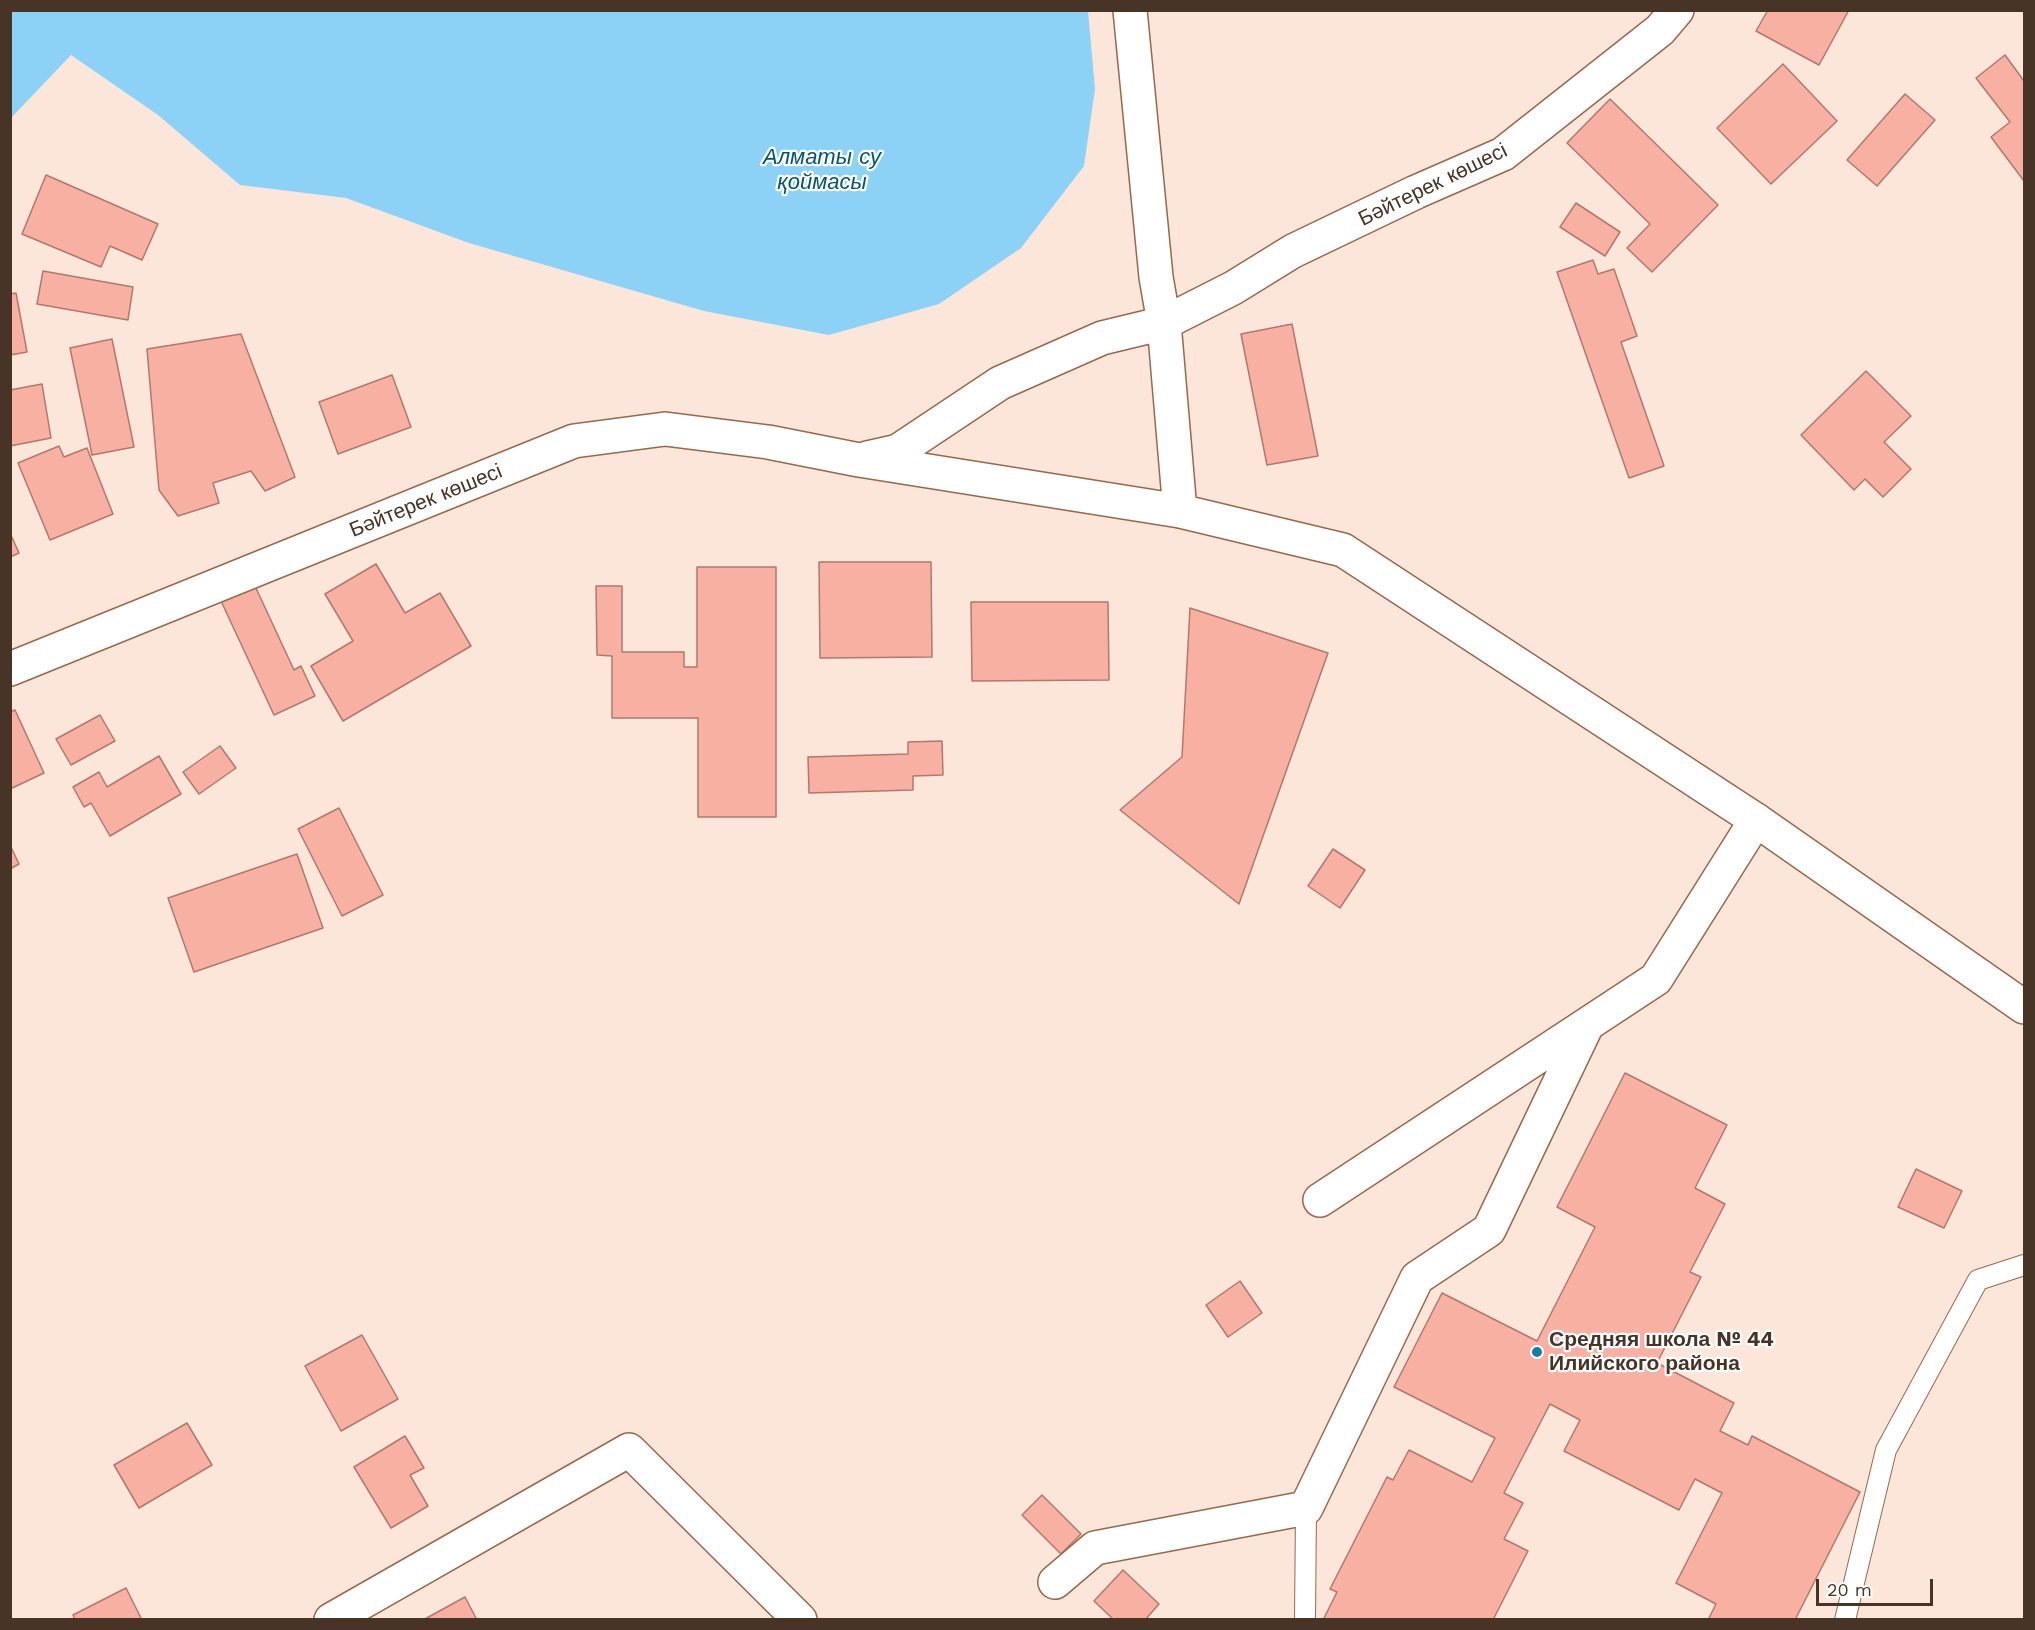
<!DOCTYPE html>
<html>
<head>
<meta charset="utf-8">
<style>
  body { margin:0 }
  #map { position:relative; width:2035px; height:1630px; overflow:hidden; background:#fce6da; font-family:"Work Sans",sans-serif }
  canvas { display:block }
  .frame { position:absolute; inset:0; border:12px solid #483327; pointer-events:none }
  .scale { position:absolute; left:1816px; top:1579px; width:117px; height:27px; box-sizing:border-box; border:3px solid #483327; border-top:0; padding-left:8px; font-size:18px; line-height:21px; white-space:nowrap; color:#483327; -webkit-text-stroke:4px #fff; paint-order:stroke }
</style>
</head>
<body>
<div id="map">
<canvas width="2035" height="1630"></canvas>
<div class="frame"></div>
<div class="scale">20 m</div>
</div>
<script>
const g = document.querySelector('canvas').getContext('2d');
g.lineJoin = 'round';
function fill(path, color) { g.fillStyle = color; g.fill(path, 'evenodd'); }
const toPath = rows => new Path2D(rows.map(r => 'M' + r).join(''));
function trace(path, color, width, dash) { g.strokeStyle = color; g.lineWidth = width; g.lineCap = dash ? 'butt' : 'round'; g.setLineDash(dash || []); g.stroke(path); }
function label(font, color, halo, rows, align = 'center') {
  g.font = font + ' "Work Sans",sans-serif'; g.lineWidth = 4.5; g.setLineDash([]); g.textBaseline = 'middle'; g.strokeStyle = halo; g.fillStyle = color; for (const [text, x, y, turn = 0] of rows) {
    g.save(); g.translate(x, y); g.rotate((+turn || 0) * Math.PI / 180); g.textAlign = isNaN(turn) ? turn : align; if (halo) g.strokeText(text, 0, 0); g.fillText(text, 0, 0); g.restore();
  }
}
fill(toPath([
  [11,10,1088,11,1095,89,1084,166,1021,248,939,304,829,335,704,311,469,243,346,198,240,185,158,115,71,55,11,118]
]), '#8bd2f6');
const building = toPath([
  [1768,10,1849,10,1819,65,1756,31,1768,10],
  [2005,55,2024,81,2024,181,1991,137,2010,122,1976,78,2005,55],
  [1783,64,1837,121,1771,184,1717,128,1783,64],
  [1905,94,1935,120,1877,186,1847,160,1905,94],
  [1610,99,1718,205,1652,272,1627,248,1650,224,1567,143,1610,99],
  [46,175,158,224,142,260,110,246,101,267,22,234,46,175],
  [1576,203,1620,232,1605,256,1560,227,1576,203],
  [1593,260,1598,274,1614,269,1637,336,1621,342,1664,466,1629,478,1557,272,1593,260],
  [43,271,133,287,128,320,37,304,43,271],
  [16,293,27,352,10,355,10,294,16,293],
  [1292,324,1318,456,1267,465,1241,334,1292,324],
  [241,334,295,477,265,491,251,471,213,483,219,503,178,516,159,490,147,349,241,334],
  [112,339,134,447,92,455,70,348,112,339],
  [1866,371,1911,416,1884,442,1911,469,1883,497,1865,479,1854,490,1801,435,1866,371],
  [392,375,411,427,338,454,319,402,392,375],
  [42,384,51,438,10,446,10,390,42,384],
  [59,446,64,457,87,448,113,514,50,540,18,463,59,446],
  [10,533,19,553,10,557,10,533],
  [819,562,931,562,932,657,820,658,819,562],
  [376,564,405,613,440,593,471,646,343,721,311,666,353,641,325,594,376,564],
  [697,567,776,567,776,817,698,817,698,718,612,718,612,656,597,655,596,586,622,586,622,652,684,652,684,667,697,667,697,567],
  [255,586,294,670,301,666,315,696,274,715,221,601,255,586],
  [971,602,1108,602,1109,680,972,681,971,602],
  [1190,608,1328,653,1239,904,1120,810,1182,757,1190,608],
  [15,710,44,773,10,789,10,712,15,710],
  [100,715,115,741,71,765,56,739,100,715],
  [942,741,943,775,913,776,913,790,809,793,808,757,908,754,908,742,942,741],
  [220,746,236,768,199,794,183,772,220,746],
  [159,756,181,794,110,836,91,803,84,807,73,787,99,772,107,787,159,756],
  [339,808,383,895,342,916,298,829,339,808],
  [10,845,19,864,10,869,10,845],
  [1333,849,1365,870,1340,908,1308,886,1333,849],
  [297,854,323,928,194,972,168,898,297,854],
  [1625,1073,1727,1125,1695,1188,1725,1204,1690,1272,1701,1277,1657,1363,1734,1403,1720,1431,1748,1445,1752,1436,1860,1492,1795,1620,1708,1620,1716,1604,1676,1583,1722,1493,1695,1479,1679,1510,1564,1451,1580,1420,1550,1404,1504,1493,1523,1503,1504,1539,1528,1551,1493,1620,1323,1620,1337,1592,1330,1589,1387,1477,1393,1480,1409,1450,1472,1482,1495,1438,1394,1387,1442,1293,1537,1341,1595,1227,1557,1207,1625,1073],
  [1916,1169,1962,1191,1944,1228,1898,1207,1916,1169],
  [1240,1281,1262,1313,1228,1337,1206,1305,1240,1281],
  [362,1335,398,1399,341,1431,305,1366,362,1335],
  [187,1423,212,1465,139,1508,114,1465,187,1423],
  [405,1436,424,1468,410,1475,428,1506,391,1528,354,1467,405,1436],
  [1042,1495,1081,1534,1061,1554,1022,1515,1042,1495],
  [1123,1570,1159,1604,1145,1620,1114,1620,1094,1601,1123,1570],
  [126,1588,142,1620,75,1620,73,1615,126,1588],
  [465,1597,477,1620,423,1620,465,1597]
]);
fill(building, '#f8b0a2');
trace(building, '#b1786d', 1.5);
const service = toPath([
  [1305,1620,1306,1508],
  [1845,1620,1886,1450,1978,1280,2024,1265]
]);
const minor = toPath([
  [1164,323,1233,288,1293,251,1416,192,1503,154,1660,30,1677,10],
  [1320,1200,1656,979,1756,820],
  [1055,1582,1095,1548,1306,1508,1417,1278,1489,1230,1587,1025],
  [331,1620,629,1450,800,1620]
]);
const tertiary = toPath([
  [1130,10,1156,277,1164,323,1180,511],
  [867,458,898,451,1000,383,1102,338,1164,323],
  [10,669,574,441,665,429,768,442,859,460,1180,511,1343,550,1756,820,2024,1007]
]);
trace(service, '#99684c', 22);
trace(minor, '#99684c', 36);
trace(tertiary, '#99684c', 36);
trace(service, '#fff', 20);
trace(minor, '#fff', 33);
trace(tertiary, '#fff', 33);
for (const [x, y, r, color] of [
  [1537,1352,6,"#137fa8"]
]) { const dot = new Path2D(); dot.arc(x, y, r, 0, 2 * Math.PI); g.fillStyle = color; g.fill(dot); trace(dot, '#fff', 2); }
label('21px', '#483327', '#fff', [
  ["Бәйтерек көшесі",1433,185,-26],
  ["Бәйтерек көшесі",426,501,-22]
]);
label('bold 21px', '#483327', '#fff', [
  ["Средняя школа № 44",1549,1340],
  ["Илийского района",1549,1364]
], 'left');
label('italic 22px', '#045573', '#fff', [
  ["Алматы су",822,158],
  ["қоймасы",822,183]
]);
</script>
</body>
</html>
